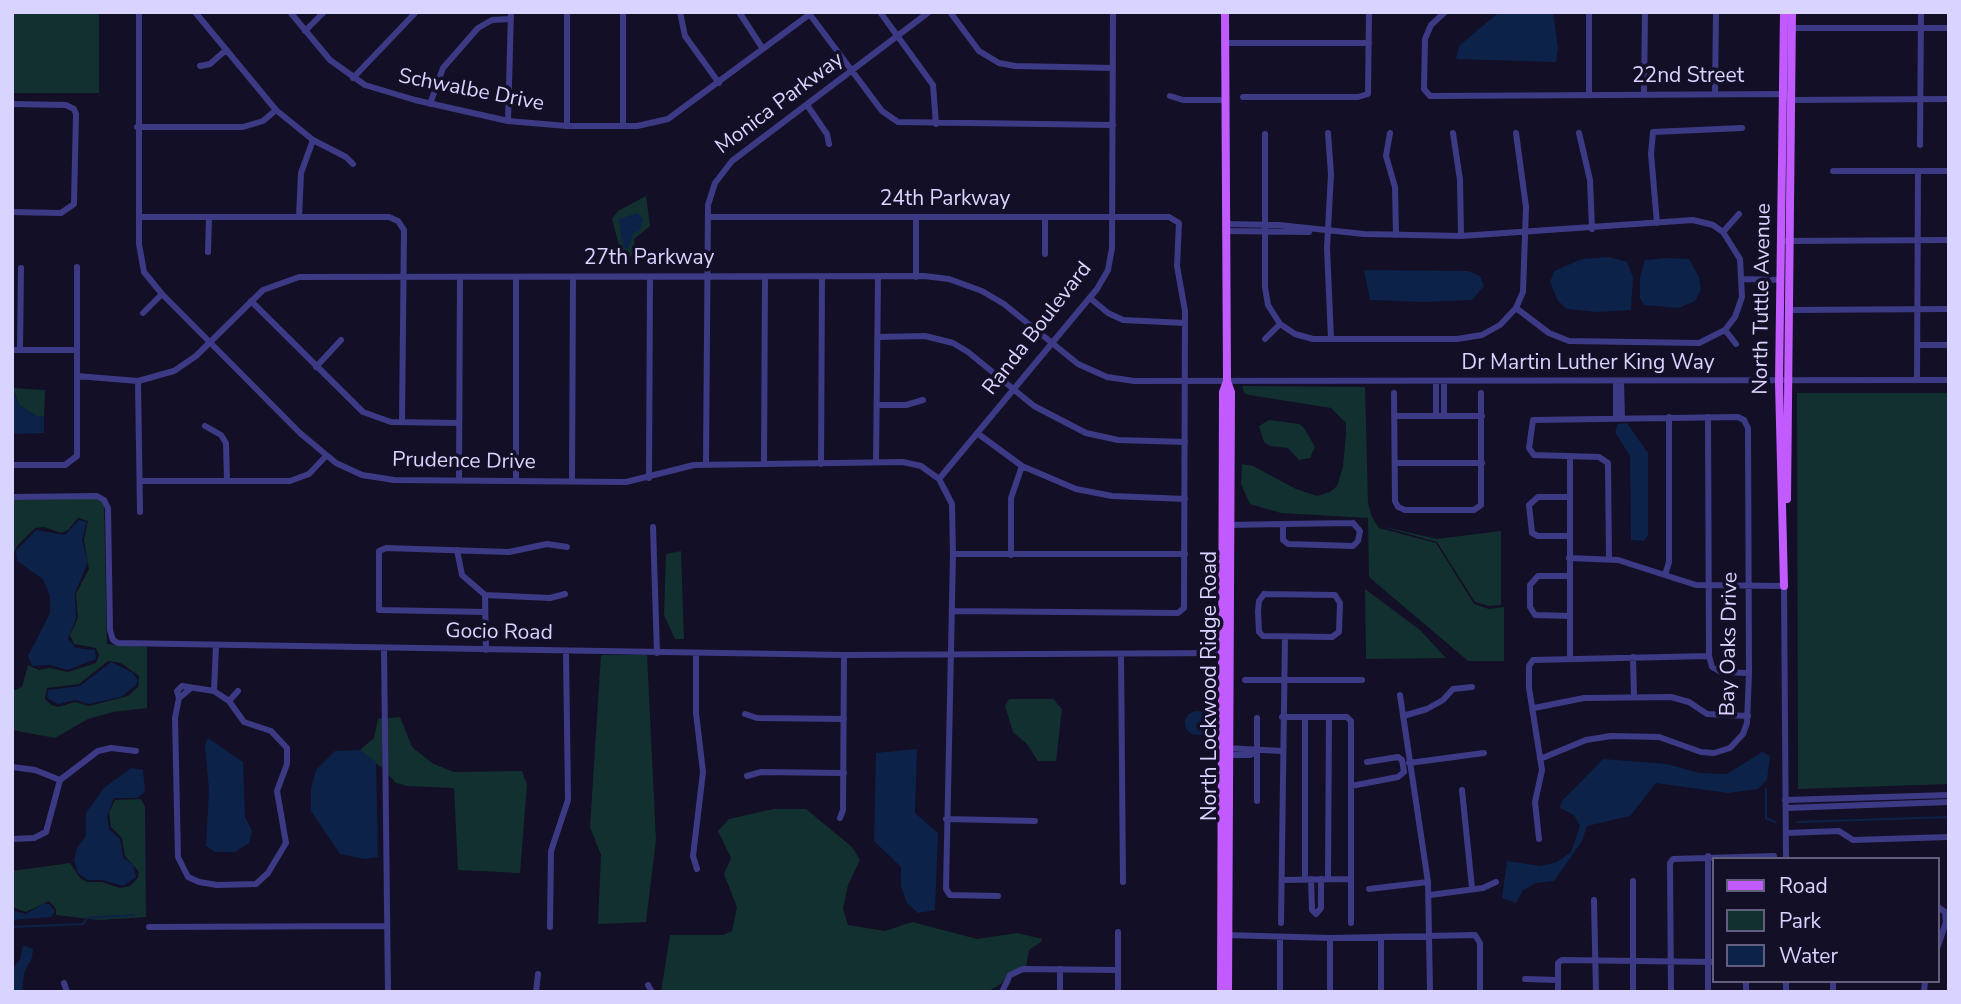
<!DOCTYPE html>
<html>
<head>
<meta charset="utf-8">
<style>
  body { margin:0 }
  #map { position:relative; width:1961px; height:1004px; overflow:hidden; background:#130f26; font-family:"Nunito Sans",sans-serif }
  canvas { display:block }
  .frame { position:absolute; inset:0; border:14px solid #d9d4ff; pointer-events:none }
  .legend { position:absolute; left:1712px; top:857px; width:228px; height:126px; box-sizing:border-box; background:#130f26; border:2px solid #625e7d; margin:0; padding:9px 12px; list-style:none; font-size:21px; color:#d9d4ff }
  .legend li { display:flex; align-items:center; gap:14px; height:35px }
  .legend b { width:35px; border:2px solid #625e7d }
</style>
</head>
<body>
<div id="map">
<canvas width="1961" height="1004"></canvas>
<div class="frame"></div>
<ul class="legend">
<li><b style="height:9px;background:#c25bff"></b>Road</li>
<li><b style="height:19px;background:#12302f"></b>Park</li>
<li><b style="height:19px;background:#0c2248"></b>Water</li>
</ul>
</div>
<script>
const g = document.querySelector('canvas').getContext('2d');
g.lineJoin = 'round';
function fill(path, color) { g.fillStyle = color; g.fill(path, 'evenodd'); }
const toPath = rows => new Path2D(rows.map(r => 'M' + r).join(''));
function trace(path, color, width, dash) { g.strokeStyle = color; g.lineWidth = width; g.lineCap = dash ? 'butt' : 'round'; g.setLineDash(dash || []); g.stroke(path); }
function label(font, color, halo, rows, align = 'center') {
  g.font = font + ' "Nunito Sans",sans-serif'; g.lineWidth = 7; g.setLineDash([]); g.textBaseline = 'middle'; g.strokeStyle = halo; g.fillStyle = color; for (const [text, x, y, turn = 0] of rows) {
    g.save(); g.translate(x, y); g.rotate((+turn || 0) * Math.PI / 180); g.textAlign = isNaN(turn) ? turn : align; if (halo) g.strokeText(text, 0, 0); g.fillText(text, 0, 0); g.restore();
  }
}
fill(toPath([
  [12,12,99,12,99,93,12,93],
  [646,196,650,226,634,239,635,250,627,262,622,256,612,219,618,211],
  [1242,386,1365,387,1368,503,1372,517,1379,528,1436,543,1474,604,1489,609,1504,607,1504,661,1468,661,1369,577,1368,518,1281,513,1250,504,1241,484,1242,464,1253,466,1296,489,1317,496,1330,492,1337,486,1343,467,1346,434,1346,423,1331,408,1249,395,1244,393],
  [13,388,45,390,44,417,36,416,19,405],
  [1797,393,1949,393,1949,784,1798,789],
  [1269,420,1299,424,1304,428,1315,447,1310,458,1299,460,1288,448,1270,446,1264,442,1259,426],
  [12,499,96,499,104,503,107,644,147,647,147,708,113,712,88,719,55,738,12,730,12,691,22,687,28,665,39,670,50,668,68,672,96,663,99,655,96,648,74,644,70,635,78,618,76,594,89,569,84,540,88,521,78,518,68,530,61,533,44,527,35,528,17,546,12,558],
  [108,661,121,663,139,676,138,687,128,696,89,706,75,702,58,707,51,705,45,699,47,688,79,684],
  [1380,526,1437,539,1501,531,1501,605,1489,606,1475,602,1437,542],
  [681,551,684,639,675,639,664,615,666,554],
  [1365,589,1420,630,1446,658,1366,659],
  [601,655,647,655,656,840,646,922,598,924,601,855,590,827],
  [1009,699,1053,699,1062,709,1056,761,1038,761,1027,744,1013,732,1005,706],
  [400,717,412,747,432,763,453,772,522,771,527,785,520,873,458,870,454,788,407,786,396,783,387,773,386,718],
  [382,718,382,768,360,750,374,738,378,719],
  [141,799,145,807,146,917,98,920,56,915,56,909,49,901,26,912,12,907,12,871,70,863,81,879,88,882,102,882,120,888,130,886,138,878,139,872,125,856,122,838,111,827,109,812,115,800],
  [773,809,806,809,852,847,860,860,848,885,843,909,848,925,885,931,912,922,977,939,1017,933,1042,939,1041,942,1029,950,1026,967,1009,972,1001,984,987,992,661,992,670,935,723,935,732,931,737,907,724,874,731,858,718,831,729,819]
]), '#12302f');
fill(toPath([
  [1499,12,1553,12,1558,48,1556,62,1456,59,1459,46],
  [637,213,643,219,640,230,633,234,628,250,623,246,619,219],
  [1609,257,1627,262,1633,277,1631,310,1597,312,1567,309,1558,301,1550,282,1554,271,1582,259],
  [1666,258,1689,259,1699,277,1701,290,1695,301,1679,308,1644,305,1640,298,1640,277,1645,260],
  [1364,270,1468,271,1480,276,1484,286,1472,300,1423,302,1370,300],
  [12,388,19,405,36,416,44,417,44,433,16,434,12,431],
  [1627,423,1648,453,1648,535,1644,541,1631,540,1630,456,1615,432,1618,424],
  [79,520,87,522,82,540,88,562,75,593,76,618,68,639,76,648,95,650,96,659,68,670,50,665,32,666,28,656,50,613,50,596,43,579,17,561,16,551,36,530,65,535],
  [111,662,133,673,138,680,136,685,121,697,89,704,75,700,58,704,47,698,48,690,80,686],
  '1185 723a12 12 0 1 1 24 0a12 12 0 1 1-24 0Z',
  [208,738,243,762,245,817,252,831,249,843,235,852,215,852,206,846,209,790,205,745],
  [917,749,915,813,938,833,935,910,918,913,907,903,901,886,901,867,874,841,876,753],
  [360,750,376,762,378,857,365,859,340,854,311,811,311,789,316,770,335,751],
  [1762,752,1770,756,1767,780,1758,789,1728,793,1656,783,1630,816,1587,826,1582,841,1554,881,1536,883,1523,890,1516,903,1502,898,1507,861,1541,866,1557,862,1571,852,1580,826,1574,815,1560,808,1562,801,1603,759,1667,764,1699,773,1720,774,1727,774],
  [131,768,143,770,145,791,138,798,114,798,107,816,109,829,120,839,123,857,133,865,136,877,123,886,102,880,88,880,78,873,74,860,77,848,86,836,86,813,104,788],
  [43,904,49,904,55,911,51,917,12,920,12,910,26,914],
  [23,945,33,949,32,958,24,973,22,992,12,992,12,969,20,959]
]), '#0c2248');
trace(toPath([
  [1766,789,1766,818,1775,822],
  [1797,822,1949,817],
  [12,927,83,924,87,918,134,915]
]), '#0c2248', 2);
trace(toPath([
  [139,12,139,244,144,272,162,294,300,433,336,463,362,475,394,480,626,482,694,465,903,462,921,466,939,479,952,504,953,554,946,889,950,895,998,896],
  [195,12,276,110,313,140,346,157,353,164],
  [290,12,330,60,365,85,415,100,508,121,567,126,637,126,668,119,810,14],
  [680,12,685,36,719,83],
  [739,12,763,49],
  [808,12,882,111,898,122,1113,125],
  [880,12,933,85,936,124],
  [950,12,979,51,999,63,1015,66,1113,68],
  [1445,12,1431,25,1425,39,1424,89,1430,96,1784,94,1792,100,1949,99],
  [1589,12,1589,94],
  [1792,28,1949,28],
  [305,31,324,12],
  [1224,43,1369,43],
  [200,66,210,64,226,50],
  [353,78,416,12],
  [1644,94,1645,12],
  [1715,94,1716,12],
  [1170,96,1183,100,1225,100],
  [1243,97,1358,97,1368,94,1369,12],
  [12,104,66,105,74,109,76,114,74,204,61,213,12,212],
  [430,104,443,68,478,28,492,20,511,19],
  [807,105,827,134,829,144],
  [508,121,511,12],
  [567,126,567,12],
  [623,126,623,12],
  [137,127,243,127,263,121,276,110],
  [1328,133,1331,174,1327,248,1331,339],
  [1390,133,1386,156,1395,187,1396,235],
  [1453,133,1460,180,1461,236],
  [1579,133,1590,180,1592,229],
  [1265,134,1265,287,1268,305,1280,324,1295,334,1313,339,1457,339,1482,335,1500,325,1516,308,1523,292,1526,207,1516,133],
  [1920,145,1921,12],
  [1833,171,1949,171],
  [139,217,389,217,398,221,404,230,402,422],
  [299,217,301,173,313,140],
  [708,217,1169,217,1179,223,1177,266,1185,311,1184,608,1178,613,952,611],
  [1657,223,1651,154,1653,132,1742,128],
  [1225,224,1279,225,1364,234,1461,236,1693,220,1713,225,1723,232,1740,259,1742,297,1735,317,1725,330,1699,343,1569,341,1549,333,1516,308],
  [1225,231,1309,232],
  [1723,232,1739,214],
  [1786,241,1949,240],
  [208,252,209,217],
  [1045,254,1045,218],
  [916,277,916,217],
  [1743,279,1781,280],
  [1090,298,1108,313,1123,320,1185,323],
  [251,301,363,412,391,422,459,423],
  [1788,310,1949,309],
  [143,313,162,294],
  [1725,330,1736,344],
  [878,337,925,336,953,343,968,352,1034,406,1086,433,1118,440,1185,442],
  [1265,339,1280,324],
  [1918,345,1949,345],
  [12,350,77,350],
  [20,350,21,268],
  [316,367,341,340],
  [77,376,138,381,174,371,196,356,263,290,299,277,924,276,949,279,982,291,1004,304,1078,364,1107,377,1134,381,1949,380],
  [1917,380,1918,171],
  [138,381,140,512],
  [1436,382,1436,416],
  [1444,382,1444,416],
  [1616,382,1616,418],
  [1621,382,1622,418],
  [1394,393,1395,501,1398,507,1405,510,1474,510,1481,505,1481,393],
  [878,405,906,405,923,400],
  [1394,416,1482,416],
  [1708,417,1709,656,1712,667,1721,672,1749,673],
  [205,426,221,435,226,443,227,481],
  [977,433,1022,466,1076,489,1112,496,1185,499],
  [876,462,878,277],
  [1395,463,1482,463],
  [706,464,708,205,715,183,732,161,929,12],
  [764,464,765,277],
  [821,464,822,277],
  [12,465,65,465,77,456,77,267],
  [649,478,650,277],
  [939,479,1097,289,1108,270,1112,248,1113,12],
  [459,480,460,277],
  [140,481,290,481,309,474,326,456],
  [516,481,516,277],
  [572,481,573,277],
  [12,497,97,496,104,500,108,508,110,630,113,640,118,643,844,655,1226,653],
  [1353,523,1360,531,1358,541,1353,546,1288,544,1283,540,1283,524,1353,523],
  [1228,525,1283,524],
  [653,527,657,653],
  [1569,536,1538,536,1532,533,1529,505,1538,497,1569,497],
  [457,550,462,575,485,595,550,598,565,594],
  [953,554,1185,554],
  [1011,555,1011,498,1022,466],
  [1569,558,1618,560,1696,585,1784,586,1786,859],
  [1665,575,1669,562,1669,417],
  [1569,576,1538,576,1530,585,1530,607,1535,615,1570,616],
  [1264,594,1335,595,1340,603,1339,632,1332,637,1263,636,1259,632,1258,611,1259,601,1264,594],
  [485,595,486,650],
  [485,612,379,610,379,551,386,548,509,552,547,544,567,547],
  [384,649,388,992],
  [696,653,696,713,703,772,693,856,697,869],
  [1121,654,1123,882],
  [1570,657,1570,457],
  [1633,657,1634,697],
  [1245,680,1362,680],
  [214,691,216,646],
  [1400,695,1428,882,1430,992],
  [179,698,177,691,182,686,214,691,229,701,244,722,271,731,287,748,287,764,277,791,286,843,268,873,256,884,217,885,199,882,188,877,178,857,175,718,179,698,190,689],
  [229,701,238,691],
  [1534,708,1584,698,1671,697,1689,702,1707,714,1748,716],
  [745,714,757,718,844,719],
  [1403,716,1427,709,1443,700,1453,689,1472,687],
  [1282,717,1347,717,1351,721,1351,923],
  [1225,748,1282,751],
  [1229,755,1250,755,1257,752],
  [1540,759,1586,740,1611,736,1659,737,1701,752,1714,753,1730,748,1743,734,1747,723,1749,673,1748,428,1744,420,1738,417,1533,420,1529,448,1534,455,1599,457,1608,463,1609,558],
  [1409,763,1484,753],
  [12,767,35,770,60,780,98,751,111,748,136,751],
  [747,776,761,772,844,773],
  [1351,786,1398,777,1404,772,1402,760,1398,757,1367,762],
  [1462,790,1472,888],
  [1785,800,1949,795],
  [1257,801,1257,718],
  [1786,808,1949,802],
  [840,818,843,810,844,655],
  [946,819,1035,821],
  [1786,833,1839,831,1853,840,1949,837],
  [12,839,34,838,46,832,60,780],
  [1539,839,1535,802,1542,770,1529,688,1529,666,1533,660,1709,656],
  [1708,856,1708,992],
  [1305,879,1305,717],
  [1311,879,1312,910,1316,914],
  [1328,879,1329,717],
  [1282,880,1351,879],
  [1633,881,1633,992],
  [1369,889,1428,882],
  [1430,895,1483,888,1496,882],
  [1594,900,1596,992],
  [1938,907,1945,912,1946,922,1938,946],
  [1316,914,1321,908,1321,879],
  [1281,923,1285,637],
  [149,927,387,926],
  [550,927,551,851,568,800,566,652],
  [1118,932,1118,992],
  [1226,935,1330,938,1475,935,1480,943,1480,992],
  [1330,938,1330,992],
  [1060,969,1060,992],
  [1525,979,1557,980],
  [1746,981,1746,992],
  [1786,981,1786,992],
  [1833,981,1833,992],
  [64,983,67,992],
  [648,985,652,992],
  [536,992,538,974],
  [1002,992,1010,975,1023,969,1118,970],
  [1280,992,1280,937],
  [1381,992,1381,938],
  [1558,992,1558,963,1562,960,1714,962],
  [1671,992,1670,863,1673,859,1774,856],
  [1924,992,1925,981]
]), '#3d3a85', 6);
trace(toPath([
  [1784,12,1779,382,1784,586],
  [1227,381,1231,392,1228,992],
  [1787,499,1792,12],
  [1221,992,1223,392,1227,381,1225,12]
]), '#c25bff', 8);
label('21px', '#d9d4ff', '#130f26', [
  ["22nd Street",1688,77],
  ["Schwalbe Drive",471,91,11],
  ["Monica Parkway",780,104,-37],
  ["24th Parkway",945,200],
  ["27th Parkway",649,259],
  ["North Tuttle Avenue",1763,299,-89],
  ["Randa Boulevard",1038,329,-52],
  ["Dr Martin Luther King Way",1588,364],
  ["Prudence Drive",464,462,1],
  ["Gocio Road",499,633,1],
  ["Bay Oaks Drive",1730,644,-89],
  ["North Lockwood Ridge Road",1211,686,-90]
]);
</script>
</body>
</html>
